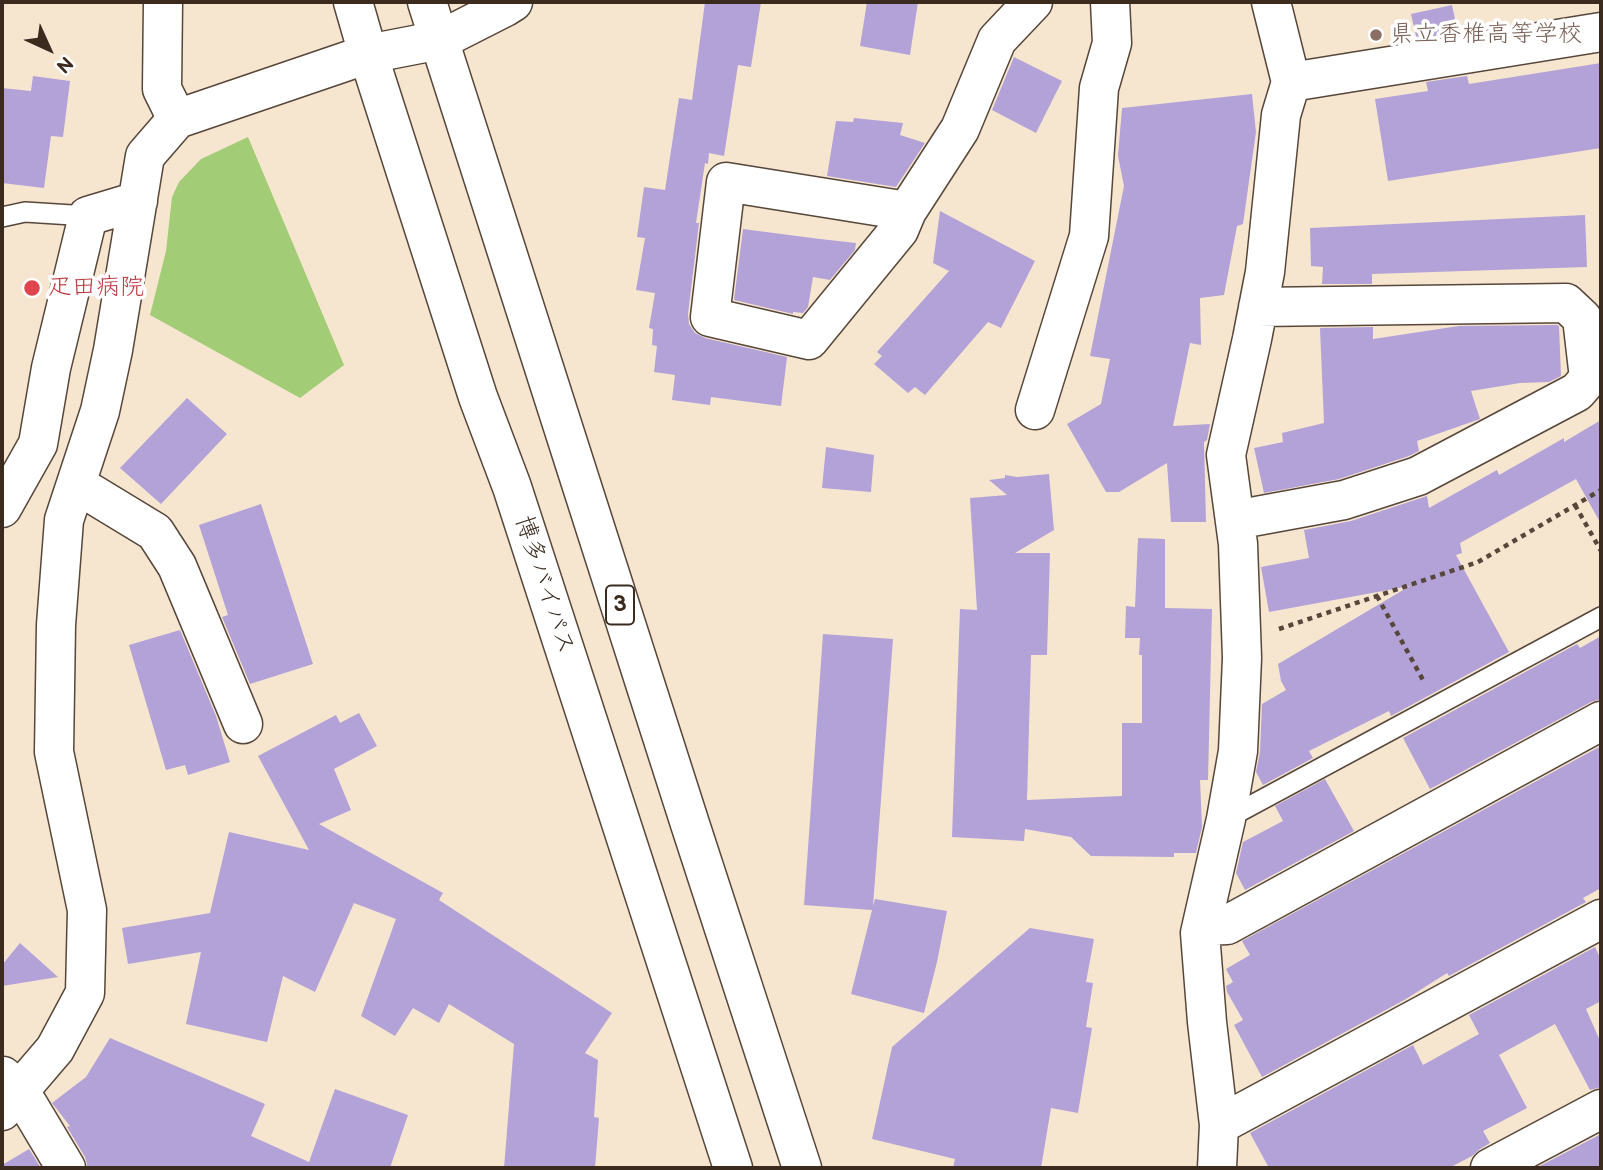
<!DOCTYPE html>
<html>
<head>
<meta charset="utf-8">
<style>
  body { margin:0 }
  #map { position:relative; width:1603px; height:1170px; overflow:hidden; background:#f6e6d0; font-family:"Balsamiq Sans",sans-serif }
  canvas { display:block }
  .frame { position:absolute; inset:0; border:4px solid #3b2a1e; pointer-events:none }
  .north { position:absolute; left:14px; top:14px; width:70px; height:70px; -webkit-text-stroke:5px #fff; paint-order:stroke; rotate:135deg; font-size:19px; font-weight:700; line-height:28px; text-align:center; color:#3b2a1e }
  .north::after { content:''; display:block; margin:auto; width:24px; height:32px; background:#3b2a1e; clip-path:polygon(50% 0,100% 100%,50% 72%,0 100%) }
</style>
</head>
<body>
<div id="map">
<canvas width="1603" height="1170"></canvas>
<div class="frame"></div>
<div class="north">N</div>
</div>
<script>
const g = document.querySelector('canvas').getContext('2d');
g.lineJoin = 'round';
function fill(path, color) { g.fillStyle = color; g.fill(path, 'evenodd'); }
const toPath = rows => new Path2D(rows.map(r => 'M' + r).join(''));
function trace(path, color, width, dash) { g.strokeStyle = color; g.lineWidth = width; g.lineCap = dash ? 'butt' : 'round'; g.setLineDash(dash || []); g.stroke(path); }
function label(font, color, halo, rows, align = 'center') {
  g.font = font + ' "Balsamiq Sans","Klee One",sans-serif'; g.lineWidth = 7; g.setLineDash([]); g.textBaseline = 'middle'; g.strokeStyle = halo; g.fillStyle = color; for (const [text, x, y, turn = 0] of rows) {
    g.save(); g.translate(x, y); g.rotate((+turn || 0) * Math.PI / 180); g.textAlign = isNaN(turn) ? turn : align; if (halo) g.strokeText(text, 0, 0); g.fillText(text, 0, 0); g.restore();
  }
}
fill(toPath([
  [248,137,344,365,300,398,150,315,166,251,172,197,179,182,201,159]
]), '#a3cc77');
fill(toPath([
  [705,2,761,2,751,67,738,65,724,156,709,153,708,164,705,163,696,223,699,223,688,314,689,324,695,333,705,338,787,357,781,406,711,397,710,405,672,400,675,375,654,372,657,346,652,345,653,329,649,328,655,293,636,290,645,238,637,237,644,187,665,190,679,98,692,100],
  [867,2,918,2,910,55,860,46],
  [1452,5,1458,33,1417,40,1411,14],
  [1014,57,1062,81,1036,133,992,110],
  [1601,63,1601,148,1388,181,1375,99,1428,91,1426,82,1467,76,1469,84],
  [33,76,70,81,63,137,51,136,44,188,2,183,2,88,31,91],
  [1252,94,1256,132,1243,224,1237,226,1224,295,1200,298,1201,345,1190,343,1173,426,1210,424,1207,440,1204,442,1206,522,1171,522,1167,463,1119,492,1106,492,1067,424,1101,404,1110,359,1090,356,1124,186,1118,156,1122,108],
  [854,118,903,123,900,135,925,143,896,187,827,176,836,121,853,122],
  [940,211,1035,261,1001,328,988,322,925,395,915,387,908,393,874,364,882,356,877,352,949,271,933,263],
  [1585,215,1587,267,1372,274,1372,284,1322,284,1323,267,1311,266,1310,228],
  [743,229,820,239,856,243,855,250,830,280,813,277,808,307,803,313,793,312,793,314,734,300],
  [1557,325,1559,326,1561,376,1549,382,1520,383,1471,391,1480,419,1417,441,1419,451,1409,456,1339,479,1264,493,1254,448,1283,442,1282,433,1324,423,1320,328,1373,327,1373,339,1459,326],
  [187,398,227,434,161,504,120,468],
  [1601,420,1601,524,1576,479,1460,543,1462,553,1456,555,1509,652,1391,716,1389,711,1309,751,1313,758,1263,785,1256,772,1260,752,1262,704,1286,690,1281,681,1278,664,1410,586,1269,612,1261,567,1309,558,1304,530,1351,521,1427,496,1429,508,1497,470,1499,475,1564,438,1564,442],
  [826,447,874,455,871,492,822,488],
  [1049,474,1054,530,1015,553,1050,553,1047,655,1031,655,1027,800,1122,796,1122,723,1142,723,1142,655,1139,655,1140,638,1125,638,1126,606,1135,607,1138,538,1165,539,1165,608,1212,609,1208,780,1200,780,1202,827,1196,853,1174,853,1174,857,1091,856,1071,837,1025,829,1024,841,952,837,960,609,977,610,970,498,1007,495,989,480,1005,478,1005,475,1017,477],
  [261,504,313,664,250,684,222,617,228,615,199,525],
  [180,630,216,716,230,762,188,775,185,765,166,770,129,645],
  [823,634,893,639,873,906,875,899,947,911,937,962,924,1013,851,994,872,910,804,905],
  [1601,636,1601,699,1591,702,1430,789,1403,738,1577,644,1580,648],
  [359,713,377,746,334,769,351,810,319,824,443,893,439,900,612,1013,585,1053,598,1060,594,1117,599,1118,595,1168,504,1168,514,1044,449,1004,439,1023,413,1008,395,1036,361,1016,396,919,354,903,315,992,283,976,267,1042,186,1024,201,952,128,964,122,928,210,913,229,832,309,850,258,756,336,715,340,723],
  [1601,746,1601,888,1583,898,1586,902,1449,976,1447,973,1406,999,1262,1077,1234,1025,1243,1020,1227,992,1226,986,1233,982,1226,969,1250,955,1242,941],
  [1325,779,1354,831,1245,890,1236,873,1243,842,1283,821,1275,806],
  [1030,928,1094,939,1086,982,1093,983,1086,1027,1092,1028,1078,1113,1051,1108,1041,1168,953,1168,955,1159,872,1139,892,1047],
  [20,943,58,977,2,986,2,965],
  [1595,947,1601,960,1601,1001,1586,1009,1601,1043,1601,1087,1590,1090,1555,1024,1499,1055,1527,1108,1483,1131,1490,1143,1480,1149,1472,1156,1449,1168,1269,1168,1250,1133,1413,1045,1423,1065,1479,1034,1469,1015],
  [110,1038,265,1104,251,1136,309,1162,335,1089,408,1115,390,1168,88,1168,85,1157,67,1127,70,1126,52,1103,86,1077],
  [1601,1134,1601,1168,1536,1168],
  [29,1149,41,1168,2,1168,2,1165]
]), '#b2a2d7');
const service = toPath([
  [2,217,25,212,88,216],
  [1226,819,1601,617]
]);
const minor = toPath([
  [1291,82,1601,32],
  [907,211,726,182,710,317,809,340,899,230,907,211,960,129,997,40,1033,2],
  [1035,410,1089,236,1099,88,1112,43,1110,2],
  [76,484,155,532,177,566,243,724],
  [2,508,38,444,51,368,88,216,138,201],
  [1235,520,1344,500,1418,476,1577,392,1589,378,1582,318,1566,303,1258,307],
  [1202,926,1227,925,1601,721],
  [3,1076,20,1091,66,1168],
  [2,1111,55,1049,85,993,87,910,54,752,56,625,64,520,100,411,113,350,145,156,177,119,368,54,440,40,505,7,513,2],
  [1219,1125,1601,919],
  [1217,1168,1219,1125,1207,1022,1200,933,1226,819,1238,751,1242,658,1238,544,1226,455,1252,339,1265,272,1281,115,1291,82,1271,2],
  [1490,1168,1601,1109]
]);
const tertiary = toPath([
  [163,2,162,89,177,119]
]);
const trunk = toPath([
  [353,2,368,54,478,397,512,487,733,1168],
  [427,2,690,824,802,1168]
]);
trace(service, '#574639', 22);
trace(minor, '#574639', 41);
trace(tertiary, '#574639', 41);
trace(trunk, '#574639', 41);
trace(toPath([
  [1575,505,1601,551],
  [1377,596,1423,680],
  [1279,629,1478,562,1601,490]
]), '#574639', 4.5, [5, 5]);
trace(service, '#fff', 19);
trace(minor, '#fff', 38);
trace(tertiary, '#fff', 38);
trace(trunk, '#fff', 38);
for (const [x, y, r, color] of [
  [1376,35,7,"#8d6e63"],
  [32,288,9,"#e0444e"]
]) { const dot = new Path2D(); dot.arc(x, y, r, 0, 2 * Math.PI); g.fillStyle = color; g.fill(dot); trace(dot, '#fff', 2.5); }
for (const [x, y, w] of [
  [620,605,28]
]) { const box = new Path2D(); box.roundRect(x - w / 2, y - 19.5, w, 39, 5); g.fillStyle = '#fff'; g.fill(box); trace(box, '#3b2a1e', 2); }
label('bold 23px', '#3b2a1e', null, [
  ["3",620,605]
]);
label('24px', '#785e54', '#fff', [
  ["県立香椎高等学校",1390,35]
], 'left');
label('24px', '#be3a42', '#fff', [
  ["疋田病院",48,288]
], 'left');
label('24px', '#3b2a1e', '#fff', [
  ["博多バイパス",544,585,72]
]);
</script>
</body>
</html>
